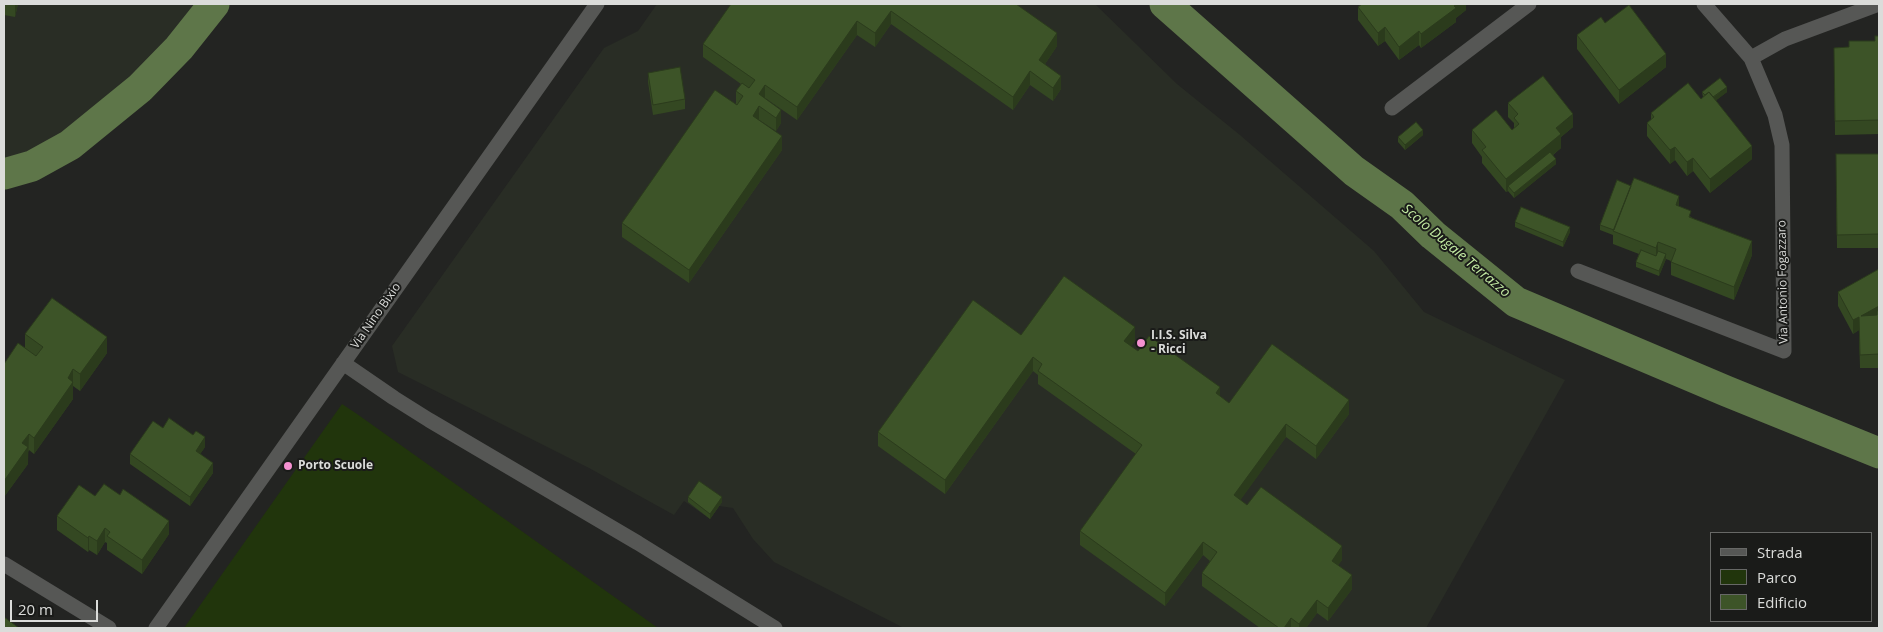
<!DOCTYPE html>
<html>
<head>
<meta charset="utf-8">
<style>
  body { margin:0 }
  #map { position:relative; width:1883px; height:632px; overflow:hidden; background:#232422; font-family:"Open Sans",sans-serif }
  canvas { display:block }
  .frame { position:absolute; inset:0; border:5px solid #dbdcda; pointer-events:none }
  .legend { position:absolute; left:1710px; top:532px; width:162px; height:90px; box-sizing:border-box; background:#1a1b19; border:1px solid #676866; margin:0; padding:6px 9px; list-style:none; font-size:15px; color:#dbdcda }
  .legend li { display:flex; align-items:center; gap:10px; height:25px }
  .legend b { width:25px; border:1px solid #676866 }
  .scale { position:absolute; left:10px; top:600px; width:88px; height:22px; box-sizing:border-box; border:2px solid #dbdcda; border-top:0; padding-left:6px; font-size:15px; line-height:18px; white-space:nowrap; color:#dbdcda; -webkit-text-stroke:4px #1a1b19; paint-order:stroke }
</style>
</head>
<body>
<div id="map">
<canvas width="1883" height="632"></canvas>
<div class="frame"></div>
<ul class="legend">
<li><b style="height:6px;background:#565755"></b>Strada</li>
<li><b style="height:14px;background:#21350c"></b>Parco</li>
<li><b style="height:14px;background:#3d5428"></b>Edificio</li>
</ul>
<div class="scale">20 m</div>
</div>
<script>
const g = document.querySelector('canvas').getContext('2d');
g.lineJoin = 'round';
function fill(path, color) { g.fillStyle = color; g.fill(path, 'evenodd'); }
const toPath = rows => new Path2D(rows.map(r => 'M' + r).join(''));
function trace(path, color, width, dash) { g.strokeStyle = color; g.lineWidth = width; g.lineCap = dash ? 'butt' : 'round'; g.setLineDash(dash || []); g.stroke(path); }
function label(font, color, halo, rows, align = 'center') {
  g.font = font + ' "Open Sans",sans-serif'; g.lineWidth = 4; g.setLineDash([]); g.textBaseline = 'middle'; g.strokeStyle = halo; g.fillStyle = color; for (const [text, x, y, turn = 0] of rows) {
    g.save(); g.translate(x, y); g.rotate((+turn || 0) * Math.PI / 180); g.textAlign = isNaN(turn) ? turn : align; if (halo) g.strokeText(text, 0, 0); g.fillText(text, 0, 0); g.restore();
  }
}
fill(toPath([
  [4,4,198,4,182,41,153,81,121,111,77,139,16,171,4,174],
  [657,4,1095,4,1177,84,1240,135,1374,251,1424,312,1565,380,1426,628,904,628,774,562,753,539,733,508,719,506,710,519,684,501,674,515,589,468,398,372,392,346,604,48,638,31]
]), '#292d25');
fill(toPath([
  [342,404,357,414,658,628,184,628]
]), '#21350c');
trace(toPath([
  [1165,4,1354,171,1402,205,1433,235,1516,302,1726,391,1879,453],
  [4,174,32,166,70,145,140,88,179,48,214,4]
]), '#5e7649', 31);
trace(toPath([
  [1751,58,1785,39,1879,4],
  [1392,108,1529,4],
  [1578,271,1784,351,1782,145,1775,115,1751,58,1704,4],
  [343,363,394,398,429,420,638,543,775,628],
  [4,564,109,628],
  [156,628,597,4]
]), '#565755', 15);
fill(toPath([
  [4,4,18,4,15,17,4,15],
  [731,4,1016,4,1057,46,1045,64,1061,89,1053,101,1030,85,1013,110,891,24,875,47,857,35,797,120,765,98,781,123,776,131,759,120,782,150,689,283,622,237,622,223,736,104,736,91,741,84,703,57,703,44],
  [1466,4,1466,10,1456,18,1456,22,1421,48,1419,45,1399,60,1385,41,1378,46,1358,20,1358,7],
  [1605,23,1666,67,1619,104,1577,49,1577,35],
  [1879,36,1879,134,1835,135,1834,48,1849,47,1875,41],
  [648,73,685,99,685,109,653,115,648,82],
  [1702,92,1727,92,1716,100,1752,159,1710,193,1693,171,1687,176,1675,160,1670,164,1647,136,1647,123,1651,120,1651,113,1701,99,1703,97],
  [1508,103,1573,127,1561,137,1561,148,1553,155,1556,164,1514,198,1508,191,1506,192,1482,163,1482,157,1472,143,1472,130,1512,130,1514,128,1514,123,1508,117],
  [1423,135,1405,150,1398,142,1398,137],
  [1836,154,1879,154,1879,248,1837,248],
  [1679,206,1691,217,1752,255,1734,300,1671,275,1671,261,1666,259,1659,276,1636,267,1636,262,1639,254,1613,244,1613,235,1600,230,1600,225],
  [1515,222,1570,232,1563,247,1515,227],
  [1879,269,1879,368,1860,368,1859,330,1853,334,1838,306,1838,292],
  [25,334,107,353,80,391,73,386,73,399,34,454,29,450,28,452,28,464,4,497,4,364,25,348],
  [1021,335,1135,341,1131,346,1138,351,1220,396,1229,403,1349,414,1316,459,1286,437,1240,500,1247,505,1342,560,1338,565,1352,589,1328,621,1317,613,1306,628,1260,628,1202,586,1202,573,1210,561,1203,555,1165,606,1080,545,1080,531,1136,454,1038,384,1038,375,1033,371,945,494,878,446,878,432],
  [205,447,200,454,213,473,190,506,130,464,130,454],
  [95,496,169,534,142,574,107,550,107,543,105,542,97,555,89,550,88,552,57,530,57,516],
  [688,497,722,502,710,519,688,502]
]), '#344822');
fill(toPath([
  [15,4,18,4,15,17],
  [1457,4,1466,4,1466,10,1456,18,1456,22,1421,48,1421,34],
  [891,11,891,24,875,47,875,33],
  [857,21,857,35,797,120,797,107],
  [1385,27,1385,41,1378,46,1378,33],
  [1419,31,1419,45,1399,60,1399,47],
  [1057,33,1057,46,1039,73,1039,60],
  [1666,54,1666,67,1619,104,1619,90],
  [1030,71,1030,85,1013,110,1013,97],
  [1061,76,1061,89,1053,101,1053,88],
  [765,85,765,98,759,107,759,120,753,129,753,116,759,94],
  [1727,87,1727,92,1709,106,1709,101],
  [781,110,781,123,776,131,776,118],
  [1573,114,1573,127,1561,137,1561,148,1511,189,1508,186,1508,191,1506,192,1506,179,1556,128],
  [1423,130,1423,135,1405,150,1405,145],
  [782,136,782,150,689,283,689,270],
  [1752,146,1752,159,1710,193,1710,179],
  [1675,147,1675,160,1670,164,1670,150],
  [1693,158,1693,171,1687,176,1687,162],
  [1556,159,1556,164,1514,198,1514,193],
  [1679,196,1679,210,1676,205],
  [1570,227,1570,232,1563,247,1563,242],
  [1752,241,1752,255,1734,300,1734,287],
  [1658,242,1658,256,1656,261,1656,248],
  [1666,254,1666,259,1659,276,1659,271],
  [1879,306,1879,319,1861,316],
  [1859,317,1859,330,1853,334,1853,320],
  [1135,327,1135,341,1124,355,1124,341],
  [107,337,107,353,80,391,80,374],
  [1033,357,1033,371,945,494,945,480],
  [73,369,73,399,34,454,34,438,68,378],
  [1220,387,1220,401,1216,393],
  [1349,400,1349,414,1316,459,1316,446],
  [1286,424,1286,437,1234,509,1234,495],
  [29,434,28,464,4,497,4,481,22,443],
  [205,437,205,447,196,460,196,451],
  [213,463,213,473,190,506,190,497],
  [722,497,722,502,710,519,710,514],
  [169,521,169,534,142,574,142,560],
  [105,528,105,542,97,555,97,541],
  [89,536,89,550,88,552,88,538],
  [1203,542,1203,555,1165,606,1165,593],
  [1342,546,1342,560,1332,574,1332,561],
  [1352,575,1352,589,1328,621,1328,608],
  [1317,600,1317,613,1306,628,1299,628,1299,624],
  [1291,618,1291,628,1284,628]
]), '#2b3b1c');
const building = toPath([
  [731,4,1016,4,1057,33,1039,60,1061,76,1053,88,1030,71,1013,97,891,11,875,33,857,21,797,107,765,85,759,94,781,110,776,118,759,106,753,116,782,136,689,270,622,223,715,90,737,105,743,96,736,91,742,83,749,88,755,80,703,44,731,4],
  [1362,4,1457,4,1454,6,1456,8,1421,34,1419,31,1399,47,1385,27,1378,33,1358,7,1362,4],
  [1629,5,1666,54,1619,90,1577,35,1601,17,1605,23,1629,5],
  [1875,36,1879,36,1879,120,1835,121,1834,48,1849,47,1849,41,1875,41,1875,36],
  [680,67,685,99,653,105,648,73,680,67],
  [1543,76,1573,114,1556,128,1561,134,1506,179,1482,150,1486,147,1472,130,1496,110,1512,130,1519,124,1514,118,1518,114,1508,103,1543,76],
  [1720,78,1727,87,1713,97,1709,92,1705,95,1702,92,1720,78],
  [1688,83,1701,99,1709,92,1752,146,1710,179,1693,158,1687,162,1675,147,1670,150,1647,123,1654,117,1651,113,1688,83],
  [1416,122,1423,130,1405,145,1398,137,1416,122],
  [1550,152,1556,159,1514,193,1508,186,1550,152],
  [1836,154,1879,154,1879,234,1837,235,1836,154],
  [1634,178,1679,196,1676,205,1691,211,1689,217,1752,241,1734,287,1671,262,1676,249,1658,242,1656,248,1613,231,1634,178],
  [1617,180,1631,186,1614,230,1600,225,1617,180],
  [1521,207,1570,227,1563,242,1515,222,1521,207],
  [1641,250,1656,256,1658,251,1666,254,1659,271,1636,262,1641,250],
  [1879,269,1879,306,1861,316,1877,315,1877,311,1879,310,1879,354,1860,355,1859,317,1853,320,1838,292,1879,269],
  [1064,276,1135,327,1124,341,1138,351,1149,336,1220,387,1216,393,1229,403,1272,344,1349,400,1316,446,1286,424,1234,495,1247,505,1261,487,1342,546,1332,561,1352,575,1328,608,1317,600,1299,624,1291,618,1284,628,1279,628,1202,573,1217,552,1203,542,1165,593,1080,531,1142,445,1038,371,1042,364,1033,357,945,480,878,432,973,300,1021,335,1064,276],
  [52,298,107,337,80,374,73,369,68,378,73,382,34,438,29,434,22,443,28,447,4,481,4,364,18,343,36,356,43,347,25,334,52,298],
  [169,418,193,435,196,431,205,437,196,451,213,463,190,497,130,454,153,421,163,428,169,418],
  [699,481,722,497,710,514,688,497,699,481],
  [104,484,120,495,123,489,169,521,142,560,107,536,110,532,105,528,97,541,89,536,88,538,57,516,79,485,95,496,104,484],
  [4,617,19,628,4,628,4,617]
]);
fill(building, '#3d5428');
trace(building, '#2b3b1c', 1);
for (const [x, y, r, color] of [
  [1141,343,5,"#f591d1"],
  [288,466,5,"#f591d1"]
]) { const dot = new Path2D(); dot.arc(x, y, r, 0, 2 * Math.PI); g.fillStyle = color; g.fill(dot); trace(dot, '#1a1b19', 2); }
label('12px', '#dbdcda', '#1a1b19', [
  ["Via Antonio Fogazzaro",1783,282,-91],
  ["Via Nino Bixio",376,316,-55]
]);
label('bold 12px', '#dbdcda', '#1a1b19', [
  ["I.I.S. Silva",1151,336],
  ["- Ricci",1151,350],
  ["Porto Scuole",298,466]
], 'left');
label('italic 14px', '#c3eba3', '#1a1b19', [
  ["Scolo Dugale Terrazzo",1456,251,40]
]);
</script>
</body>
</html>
